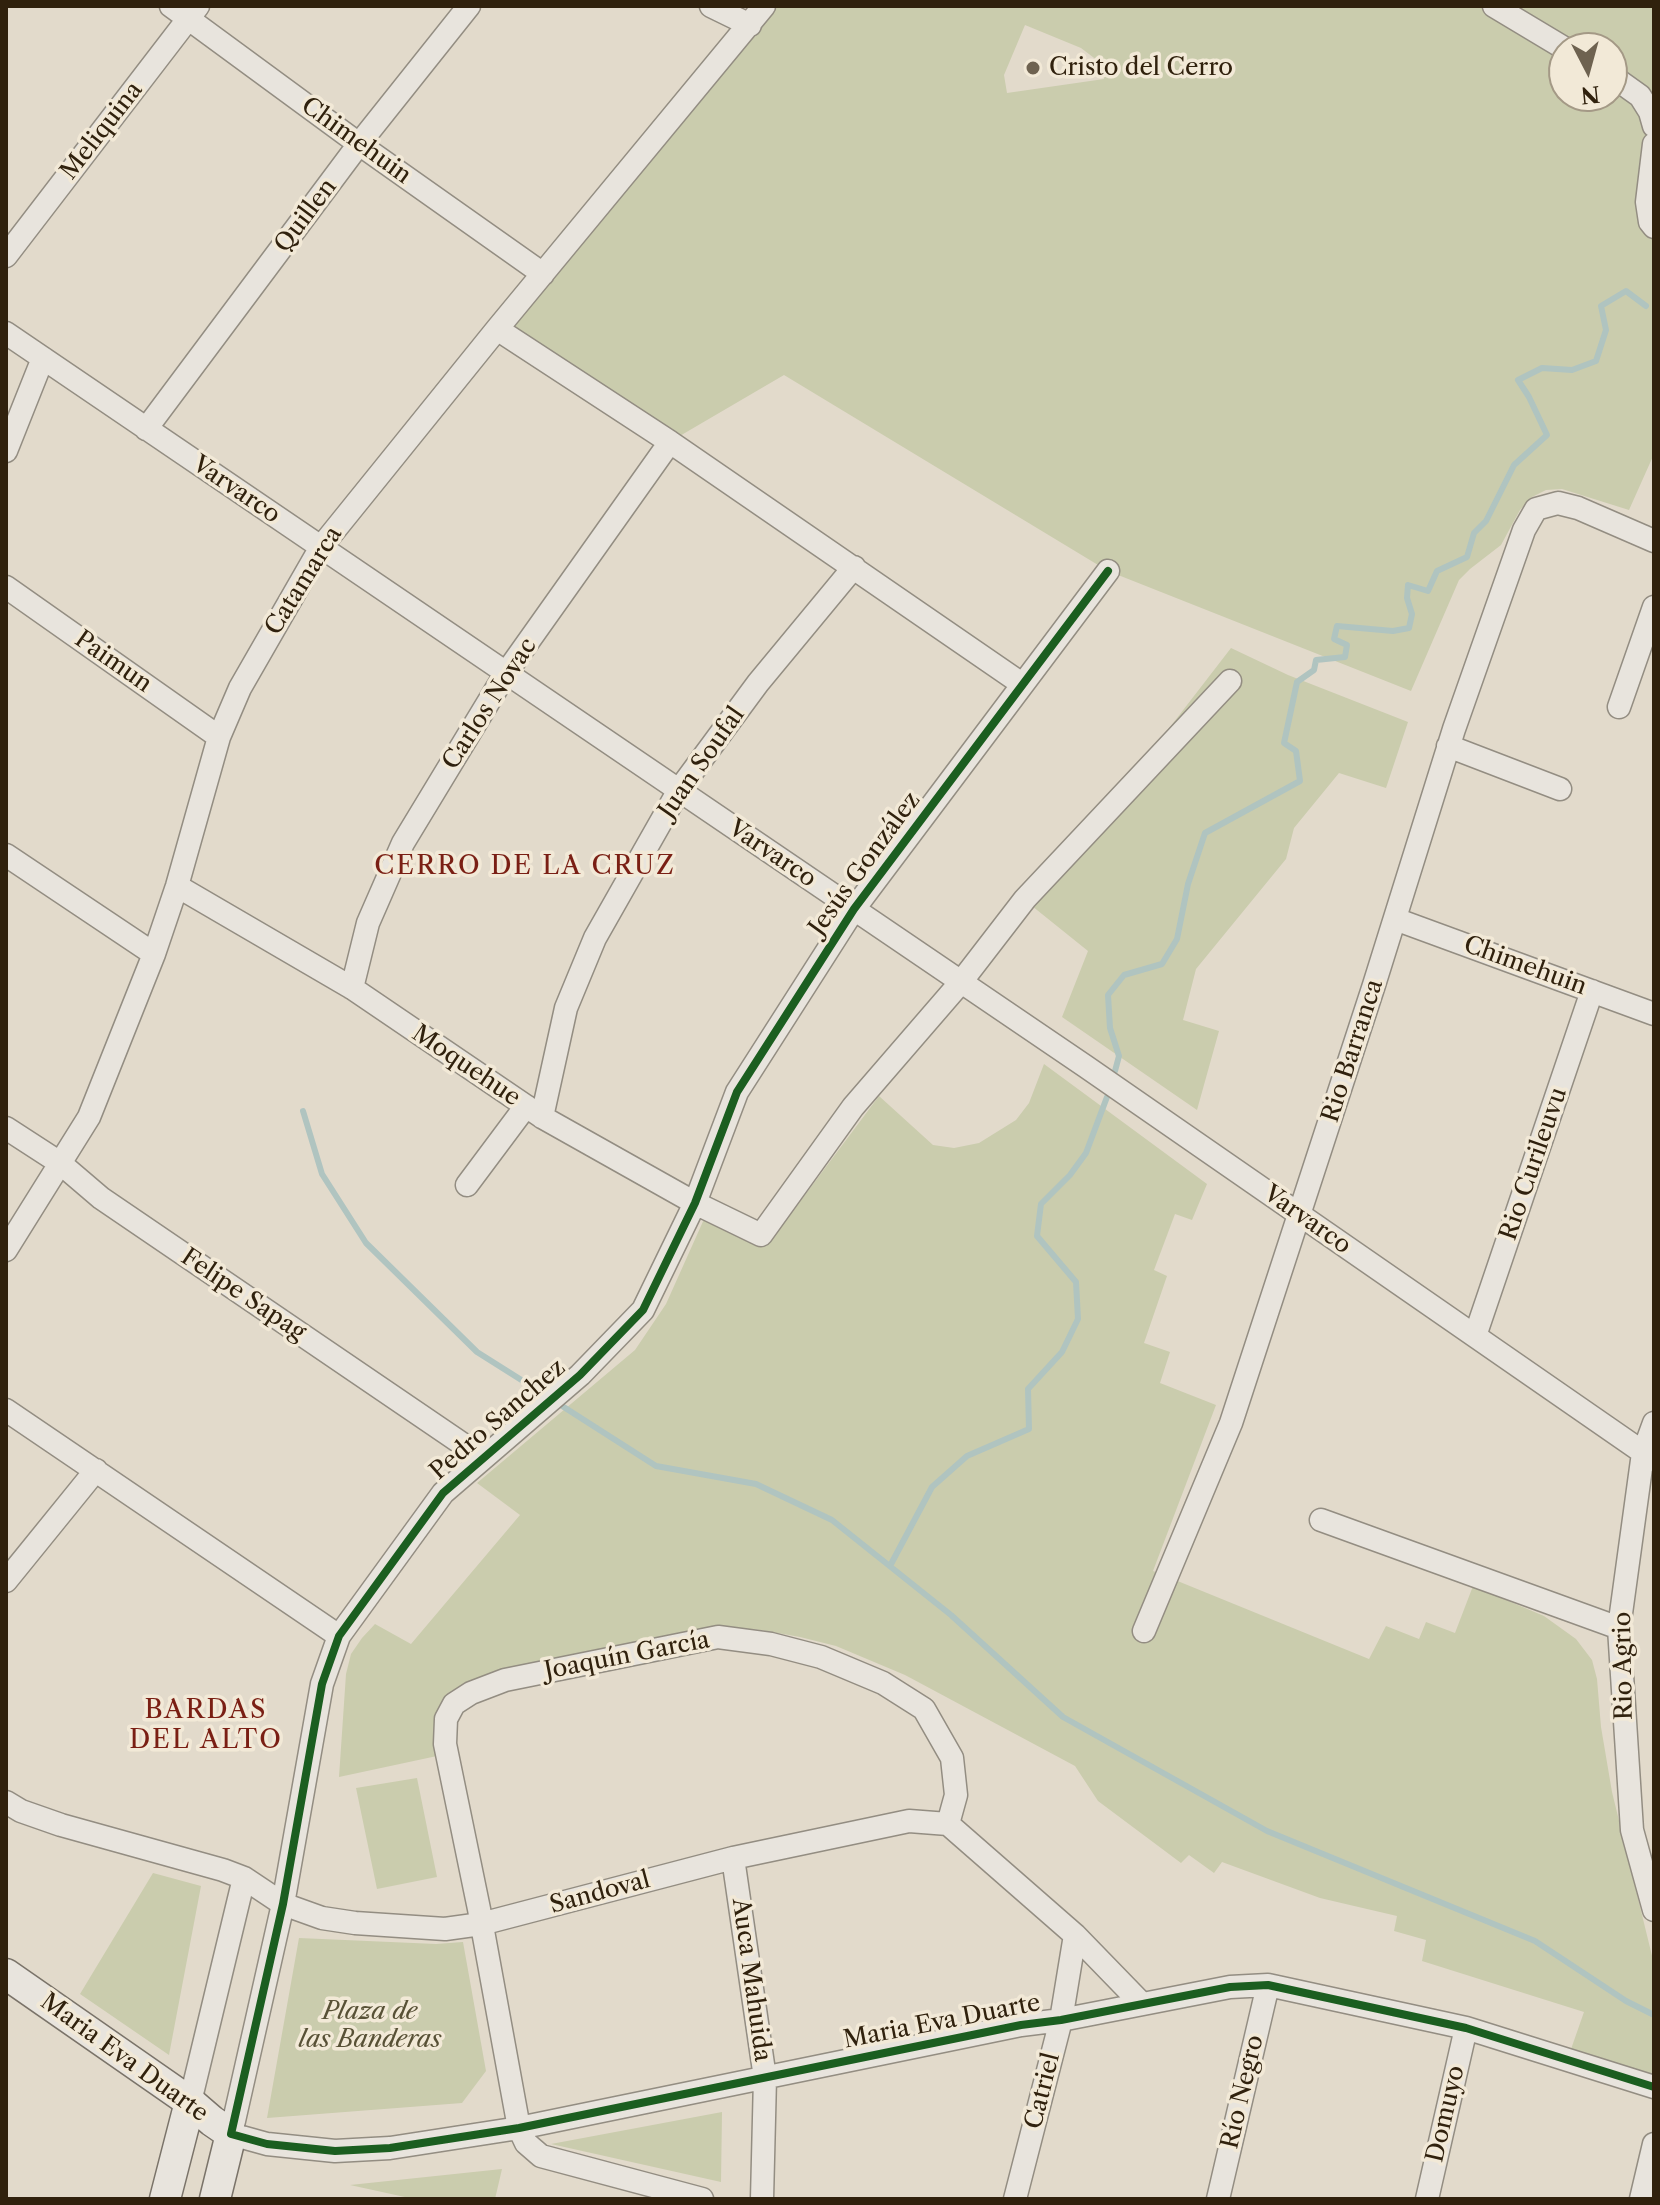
<!DOCTYPE html>
<html>
<head>
<meta charset="utf-8">
<style>
  body { margin:0 }
  #map { position:relative; width:1660px; height:2205px; overflow:hidden; background:#e2dacb; font-family:"Libre Caslon Text",serif }
  canvas { display:block }
  .frame { position:absolute; inset:0; border:8px solid #30210d; pointer-events:none }
  .north { position:absolute; left:1548px; top:32px; width:80px; height:80px; box-sizing:border-box; background:#f2e9d7; border:2px solid #a49986; border-radius:50%; rotate:174deg; font-size:22px; font-weight:700; line-height:32px; text-align:center; color:#30210d }
  .north::after { content:''; display:block; margin:auto; width:28px; height:36px; background:#6e6250; clip-path:polygon(50% 0,100% 100%,50% 72%,0 100%) }
</style>
</head>
<body>
<div id="map">
<canvas width="1660" height="2205"></canvas>
<div class="frame"></div>
<div class="north">N</div>
</div>
<script>
const g = document.querySelector('canvas').getContext('2d');
g.lineJoin = 'round';
function fill(path, color) { g.fillStyle = color; g.fill(path, 'evenodd'); }
const toPath = rows => new Path2D(rows.map(r => 'M' + r).join(''));
function trace(path, color, width, dash) { g.strokeStyle = color; g.lineWidth = width; g.lineCap = dash ? 'butt' : 'round'; g.setLineDash(dash || []); g.stroke(path); }
function label(font, color, halo, rows, align = 'center') {
  g.font = font + ' "Libre Caslon Text",serif'; g.lineWidth = 7; g.setLineDash([]); g.textBaseline = 'middle'; g.strokeStyle = halo; g.fillStyle = color; for (const [text, x, y, turn = 0] of rows) {
    g.save(); g.translate(x, y); g.rotate((+turn || 0) * Math.PI / 180); g.textAlign = isNaN(turn) ? turn : align; if (halo) g.strokeText(text, 0, 0); g.fillText(text, 0, 0); g.restore();
  }
}
fill(toPath([
  [776,6,1654,6,1654,454,1629,510,1562,489,1546,490,1532,497,1520,510,1501,545,1470,569,1459,580,1411,691,1108,571,784,375,678,437,507,328],
  [1025,25,1081,48,1102,64,1104,79,1007,93,1004,75],
  [1564,48,1612,48,1612,96,1564,96],
  [1231,648,1288,675,1408,722,1386,788,1339,773,1294,828,1286,859,1196,969,1183,1020,1219,1031,1197,1110,1062,1017,1088,951,1032,906],
  [1044,1064,1207,1184,1192,1220,1175,1214,1154,1270,1167,1276,1144,1343,1170,1352,1160,1383,1216,1405,1153,1571,1369,1659,1386,1626,1419,1639,1426,1622,1455,1633,1473,1586,1544,1616,1576,1639,1592,1660,1597,1679,1601,1727,1612,1792,1654,1964,1654,2079,1570,2052,1584,2012,1422,1961,1426,1940,1394,1931,1397,1916,1320,1898,1222,1862,1214,1873,1189,1855,1181,1863,1098,1801,1075,1766,905,1675,836,1646,800,1637,761,1630,733,1628,477,1681,437,1756,339,1777,346,1674,351,1654,362,1638,375,1624,411,1644,520,1515,477,1483,635,1350,666,1304,705,1217,755,1244,769,1243,879,1096,933,1145,954,1148,979,1143,1016,1120,1029,1103],
  [417,1778,437,1877,377,1889,356,1788],
  [153,1873,201,1886,169,2055,80,1994],
  [299,1938,436,1944,463,1942,486,2071,462,2103,267,2118],
  [722,2112,721,2182,551,2144],
  [502,2169,495,2199,414,2199,350,2185]
]), '#caccad');
trace(toPath([
  [1115,1071,1119,1056,1110,1028,1108,995,1124,975,1162,964,1177,939,1188,884,1205,833,1300,781,1296,751,1284,743,1297,682,1314,670,1316,660,1345,657,1347,645,1334,639,1337,626,1393,631,1409,628,1412,614,1407,598,1408,585,1428,591,1437,571,1467,557,1474,533,1486,521,1514,465,1547,435,1529,397,1518,380,1542,368,1572,370,1596,361,1606,330,1601,306,1626,291,1646,306],
  [303,1111,322,1174,366,1243,477,1352,542,1393],
  [559,1404,656,1466,756,1484,832,1520,951,1615,1063,1717,1267,1831,1535,1941,1626,2001,1654,2015],
  [890,1566,932,1487,967,1456,1029,1429,1028,1389,1062,1352,1078,1319,1076,1282,1037,1236,1041,1204,1070,1175,1086,1153,1107,1097]
]), '#b0c4c0', 6);
const minor = toPath([
  [171,6,359,144,543,274],
  [711,6,750,25],
  [1494,6,1564,48],
  [1612,76,1640,96,1650,112,1654,126],
  [1654,144,1647,202,1650,222,1654,227],
  [6,256,198,6],
  [497,329,670,442,1022,684],
  [6,333,1085,1066,1654,1460],
  [146,429,359,144,469,6],
  [6,451,43,358],
  [1108,571,854,909,737,1092,695,1203,643,1310,580,1375,443,1493,339,1636,322,1684,283,1904,231,2134,267,2144,335,2151,390,2148,519,2128,1021,2025,1061,2020,1230,1987,1268,1985,1466,2028,1654,2087],
  [6,587,219,737],
  [1619,707,1654,607],
  [1448,746,1560,789],
  [6,855,154,954],
  [177,886,352,988,542,1117,695,1203,761,1235,853,1107,961,982,1025,899,1230,681],
  [1395,919,1654,1014],
  [352,988,368,923,403,843,506,673,670,442],
  [542,1117,566,1008,595,938,679,790,758,683,854,567],
  [6,1128,60,1163,101,1198,483,1458],
  [467,1185,526,1106],
  [6,1250,89,1117,154,954,177,886,219,737,240,688,321,547,497,329,764,6],
  [1475,1336,1592,991],
  [6,1410,339,1636],
  [1654,1423,1643,1453,1619,1628,1632,1830,1654,1910],
  [1321,1520,1619,1628],
  [6,1581,96,1470],
  [1144,1631,1231,1423,1374,985,1454,729,1524,530,1536,509,1558,503,1578,508,1654,541],
  [6,1802,21,1811,61,1825,223,1870,244,1878,283,1904,322,1918,355,1923,445,1929,481,1924,733,1858,909,1821,948,1824,1075,1935,1142,2004],
  [733,1858,765,2078,762,2199],
  [190,2102,244,1878],
  [702,2199,541,2156,526,2143,519,2128,479,1909,445,1744,446,1719,454,1704,471,1693,505,1680,718,1637,771,1644,821,1657,883,1683,924,1709,952,1758,956,1795,948,1824],
  [1015,2199,1061,2020,1075,1935],
  [1218,2199,1268,1985],
  [1427,2199,1466,2028],
  [1641,2199,1654,2144]
]);
const secondary = toPath([
  [6,1974,190,2102,212,2121,231,2134,215,2199],
  [165,2199,190,2102]
]);
trace(minor, '#938d82', 25);
trace(secondary, '#7a7369', 33);
trace(minor, '#e8e4dd', 22);
trace(secondary, '#e8e4dd', 30);
trace(toPath([
  [1108,571,854,909,737,1092,695,1203,643,1310,580,1375,443,1493,339,1636,322,1684,283,1904,231,2134,267,2144,335,2151,390,2148,519,2128,1021,2025,1061,2020,1230,1987,1268,1985,1466,2028,1654,2087]
]), '#1b5e20', 8);
for (const [x, y, r, color] of [
  [1033,68,8,"#6e6250"]
]) { const dot = new Path2D(); dot.arc(x, y, r, 0, 2 * Math.PI); g.fillStyle = color; g.fill(dot); trace(dot, '#f2e9d7', 3); }
label('24px', '#30210d', '#f2e9d7', [
  ["Cristo del Cerro",1049,68]
], 'left');
label('24px', '#30210d', '#f2e9d7', [
  ["Meliquina",102,131,-52],
  ["Chimehuin",356,141,36],
  ["Quillen",306,216,-53],
  ["Varvarco",236,490,34],
  ["Catamarca",304,581,-58],
  ["Paimun",113,662,35],
  ["Carlos Novac",490,704,-57],
  ["Juan Soufal",702,763,-55],
  ["Varvarco",772,854,34],
  ["Jesús González",865,864,-54],
  ["Chimehuin",1525,966,20],
  ["Rio Barranca",1353,1051,-72],
  ["Moquehue",466,1066,34],
  ["Rio Curileuvu",1534,1164,-71],
  ["Varvarco",1307,1220,35],
  ["Felipe Sapag",243,1295,34],
  ["Pedro Sanchez",498,1420,-41],
  ["Joaquín García",627,1656,-11],
  ["Rio Agrio",1624,1666,-91],
  ["Sandoval",600,1893,-15],
  ["Auca Mahuida",751,1980,82],
  ["Maria Eva Duarte",942,2022,-11],
  ["Maria Eva Duarte",124,2058,36],
  ["Catriel",1043,2091,-76],
  ["Río Negro",1243,2092,-77],
  ["Domuyo",1446,2114,-77]
]);
label('italic 24px', '#585136', '#f2e9d7', [
  ["Plaza de",370,2012],
  ["las Banderas",370,2040]
]);
g.letterSpacing = '2px';
label('26px', '#7a1f14', '#f2e9d7', [
  ["CERRO DE LA CRUZ",525,866],
  ["BARDAS",206,1710],
  ["DEL ALTO",206,1740]
]);
g.letterSpacing = '0px';
</script>
</body>
</html>
